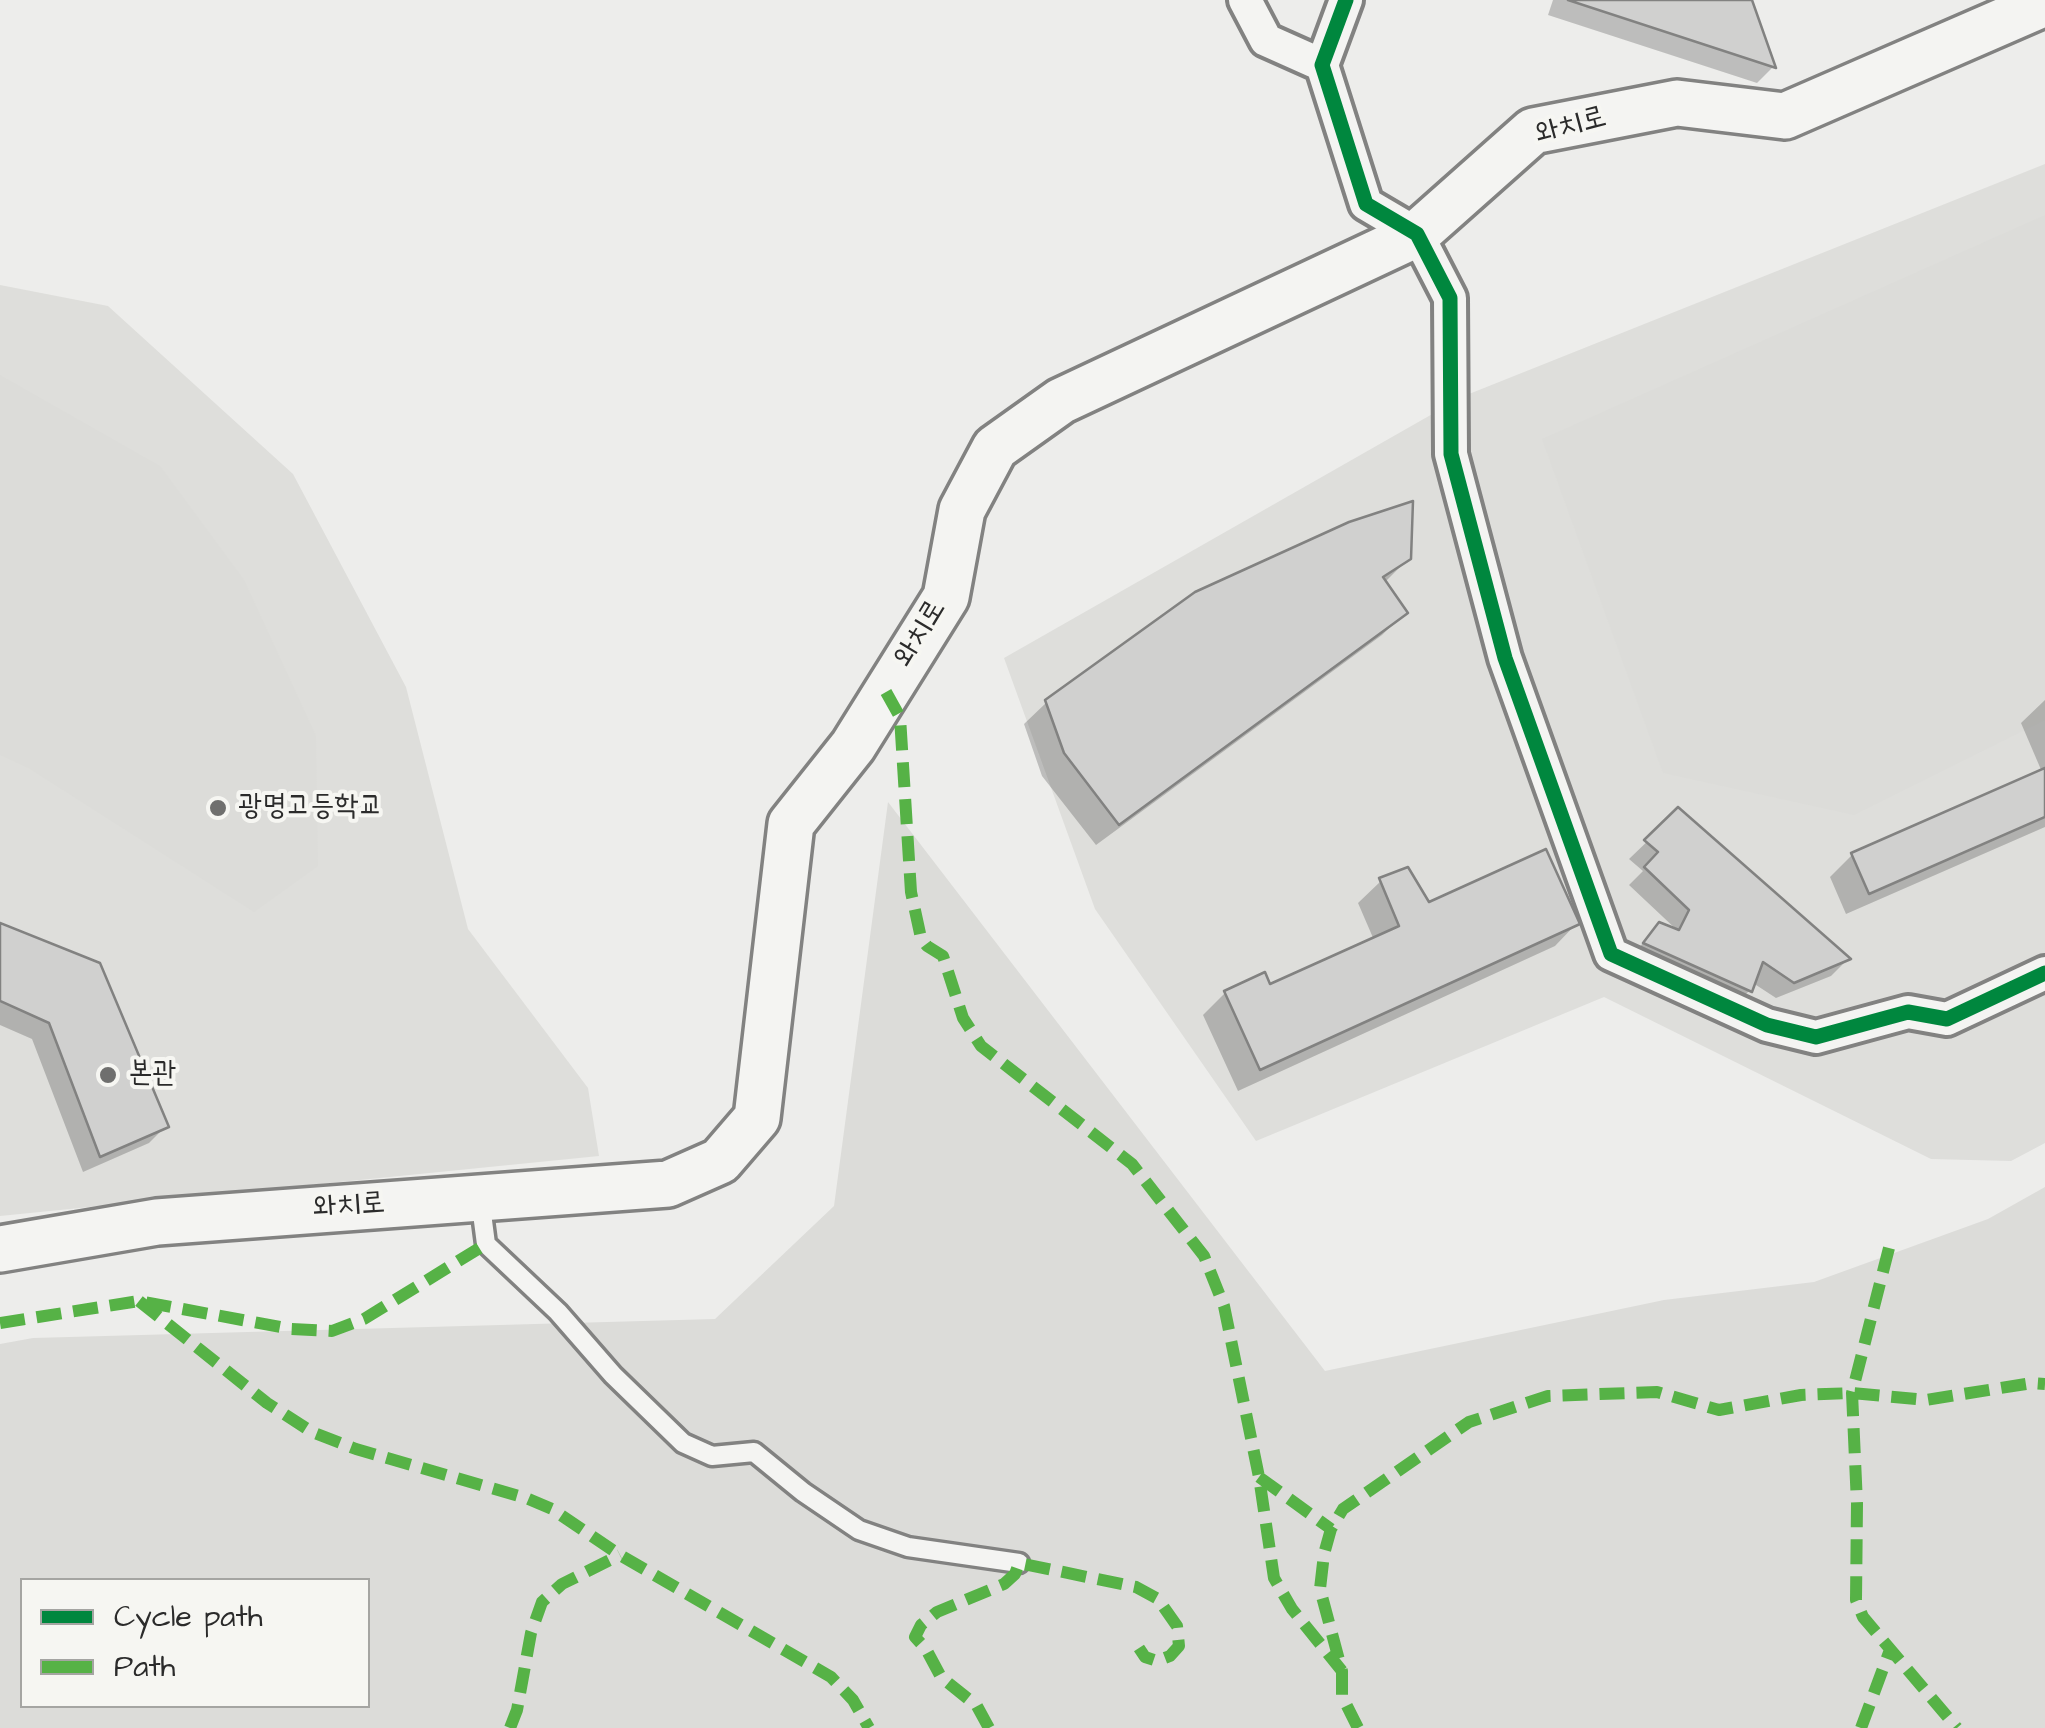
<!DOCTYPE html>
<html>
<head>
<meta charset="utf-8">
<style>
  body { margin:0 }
  #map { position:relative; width:2045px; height:1728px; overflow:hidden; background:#ededeb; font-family:"Architects Daughter",sans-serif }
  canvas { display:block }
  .legend { position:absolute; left:20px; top:1578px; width:350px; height:130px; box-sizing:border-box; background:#f6f6f2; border:2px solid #a5a5a2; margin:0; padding:12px 18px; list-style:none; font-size:30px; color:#2b2b2b }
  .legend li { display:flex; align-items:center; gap:20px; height:50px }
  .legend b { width:50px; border:2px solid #a5a5a2 }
</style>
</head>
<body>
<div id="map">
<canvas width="2045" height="1728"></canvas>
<ul class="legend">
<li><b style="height:12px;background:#00873e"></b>Cycle path</li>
<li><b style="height:12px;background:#56b246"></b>Path</li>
</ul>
</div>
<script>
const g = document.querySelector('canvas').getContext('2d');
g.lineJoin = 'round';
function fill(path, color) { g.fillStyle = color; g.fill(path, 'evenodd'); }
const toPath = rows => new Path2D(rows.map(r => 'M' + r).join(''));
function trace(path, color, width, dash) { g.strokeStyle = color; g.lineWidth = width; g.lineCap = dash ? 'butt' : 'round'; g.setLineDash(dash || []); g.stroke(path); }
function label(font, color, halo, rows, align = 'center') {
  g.font = font + ' "Architects Daughter","Poor Story",sans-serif'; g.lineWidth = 8; g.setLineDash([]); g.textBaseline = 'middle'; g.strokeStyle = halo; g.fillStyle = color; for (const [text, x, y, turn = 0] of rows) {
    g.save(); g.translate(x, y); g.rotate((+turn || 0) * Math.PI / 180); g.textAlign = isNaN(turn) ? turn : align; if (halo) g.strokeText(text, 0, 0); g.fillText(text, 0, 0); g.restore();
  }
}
fill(toPath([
  [2045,164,2045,1143,2011,1161,1931,1159,1604,997,1256,1141,1095,909,1004,658,1464,396],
  [0,285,108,306,293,474,406,687,468,929,588,1088,599,1156,0,1216]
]), '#dededb');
fill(toPath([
  [2045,215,2045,720,1854,815,1663,773,1542,439],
  [0,375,160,466,244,580,316,736,318,866,254,912,30,769,0,755],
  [888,802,1325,1371,1664,1300,1814,1282,1988,1219,2045,1187,2045,1728,0,1728,0,1344,33,1338,715,1319,834,1206],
  [22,1580,368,1580,368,1706,22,1706]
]), '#dcdcd9');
fill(toPath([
  [1553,0,1745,0,1750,2,1773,67,1757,83,1548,15],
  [1409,558,1384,583,1404,613,1382,635,1096,845,1042,776,1024,724,1047,702],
  [2045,700,2045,827,1846,914,1830,877,1852,855,2042,772,2021,723],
  [1679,811,1847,960,1831,976,1776,998,1753,983,1750,990,1733,1007,1628,960,1659,925,1679,932,1629,885,1643,871,1629,859],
  [1381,881,1428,906,1577,923,1555,946,1238,1091,1203,1015,1225,993,1269,988,1374,940,1358,903],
  [0,926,166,1126,149,1143,83,1172,32,1039,0,1025]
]), '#0003');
const building = toPath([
  [1568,0,1752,0,1776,68,1568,0],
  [1413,501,1411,559,1383,577,1408,613,1119,825,1064,753,1045,700,1195,592,1349,522,1413,501],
  [2045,768,2045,817,1869,894,1851,853,2045,768],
  [1678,807,1851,959,1794,983,1763,962,1752,992,1643,943,1659,922,1679,930,1689,910,1644,867,1658,852,1644,840,1678,807],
  [1546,849,1580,924,1260,1070,1224,991,1265,972,1270,984,1399,926,1379,878,1408,867,1429,902,1546,849],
  [0,923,100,963,169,1127,100,1157,49,1023,0,1001,0,923]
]);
fill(building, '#d0d0cf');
trace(building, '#828281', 2.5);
const service = toPath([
  [480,1198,486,1244,558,1312,613,1375,683,1443,712,1456,754,1452,803,1492,859,1530,908,1547,1019,1563]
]);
const minor = toPath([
  [1245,0,1266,40,1322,65],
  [1346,0,1322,65,1366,204,1417,234,1450,298,1451,454,1505,658,1611,954,1767,1025,1816,1037,1908,1012,1947,1019,2045,973]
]);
const secondary = toPath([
  [0,1249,157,1222,668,1184,720,1161,757,1118,791,824,853,746,946,597,962,510,995,448,1061,401,1417,234,1533,131,1677,103,1785,116,2045,3]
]);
trace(service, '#828281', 25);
trace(minor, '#828281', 40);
trace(secondary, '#828281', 52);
trace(service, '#f4f4f2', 18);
trace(minor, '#f4f4f2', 32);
trace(secondary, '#f4f4f2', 45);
trace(toPath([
  [886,692,900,717,911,892,921,938,927,946,943,956,963,1018,981,1046,1132,1164,1204,1256,1224,1306,1259,1477,1274,1578,1292,1609,1342,1671],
  [1889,1248,1852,1393,1857,1504,1856,1600,1863,1617,1957,1728],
  [139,1301,267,1403,312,1432,356,1449,526,1498,552,1509,620,1555,831,1677,853,1700,869,1728],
  [0,1323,139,1301,291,1329,332,1331,364,1319,486,1244],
  [1259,1477,1331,1529],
  [510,1728,517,1710,531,1633,542,1602,562,1584,620,1555],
  [989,1728,977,1706,941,1677,926,1649,915,1637,921,1625,937,1612,1004,1584,1015,1574,1019,1563,1136,1587,1158,1599,1177,1626,1179,1646,1170,1656,1157,1661,1145,1657,1139,1648],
  [1358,1728,1342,1696,1342,1671,1320,1589,1324,1554,1331,1529,1343,1509,1469,1422,1548,1396,1657,1392,1719,1410,1801,1395,1852,1393,1926,1400,2032,1383,2045,1384],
  [1861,1728,1891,1647]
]), '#56b246', 12, [25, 12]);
trace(toPath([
  [1346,0,1322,65,1366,204,1417,234,1450,298,1451,454,1505,658,1611,954,1767,1025,1816,1037,1908,1012,1947,1019,2045,973]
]), '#00873e', 15);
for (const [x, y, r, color] of [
  [218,808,10,"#6f6f6e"],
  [108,1075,10,"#6f6f6e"]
]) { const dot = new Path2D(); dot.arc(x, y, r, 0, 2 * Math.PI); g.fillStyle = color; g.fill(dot); trace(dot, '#f6f6f2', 4); }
label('30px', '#2b2b2b', '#f6f6f2', [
  ["와치로",1571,127,-15],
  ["와치로",921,634,-59],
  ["와치로",349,1207,-4]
]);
label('30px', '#2b2b2b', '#f6f6f2', [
  ["광명고등학교",238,808],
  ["본관",128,1075]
], 'left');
</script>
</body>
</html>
